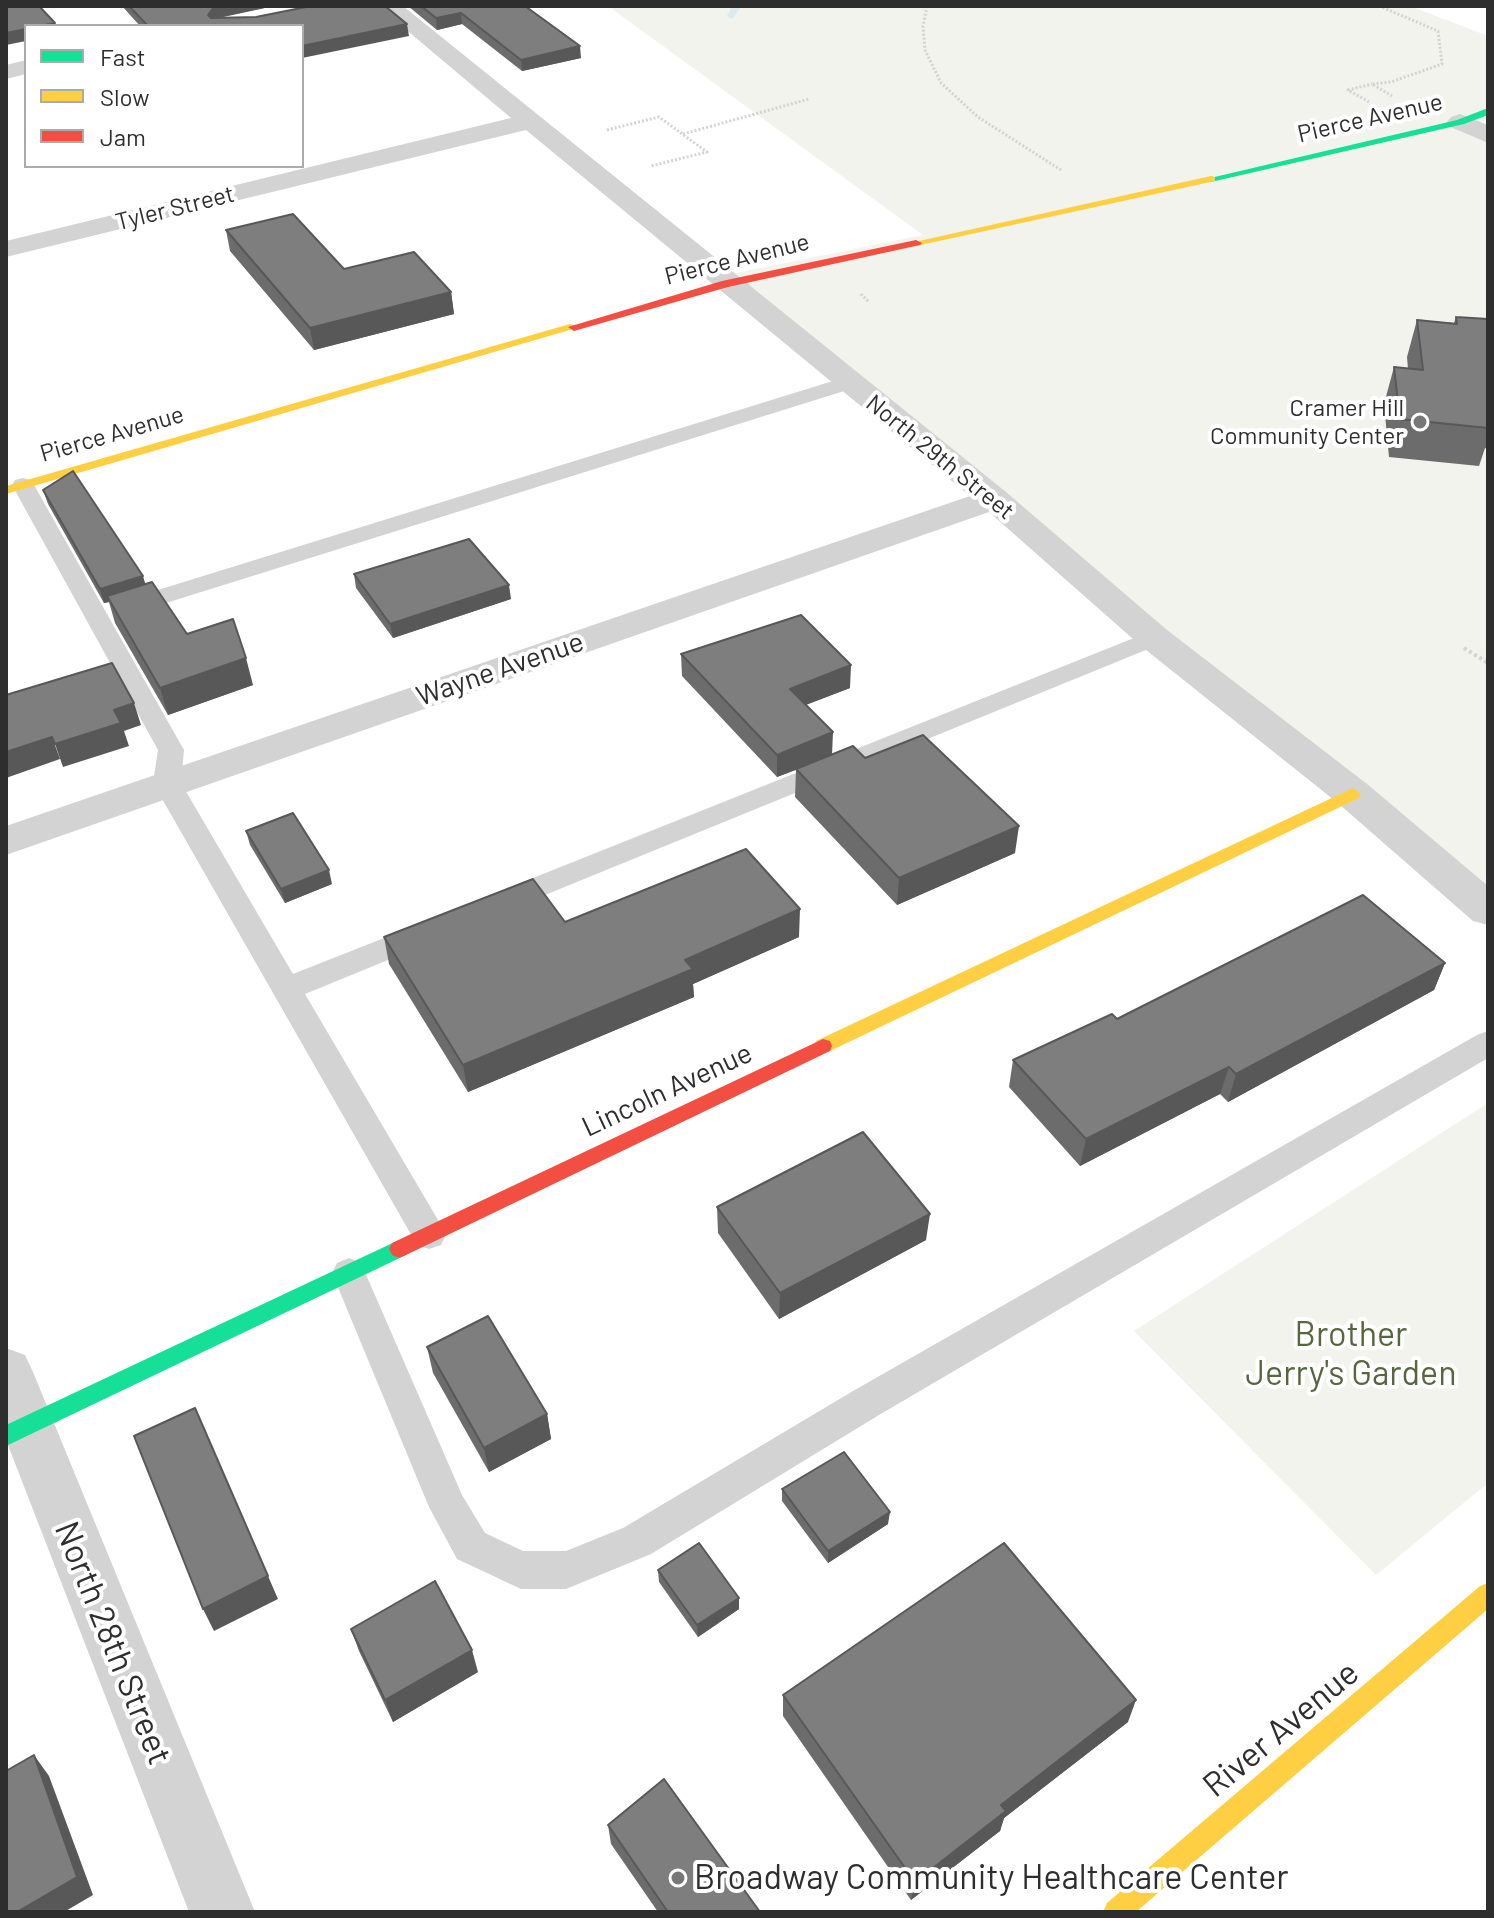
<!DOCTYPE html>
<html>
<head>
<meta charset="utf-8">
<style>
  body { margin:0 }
  #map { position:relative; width:1494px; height:1918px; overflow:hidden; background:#fff; font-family:Barlow,sans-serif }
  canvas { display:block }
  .frame { position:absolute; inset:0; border:8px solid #2e2e2e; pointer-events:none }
  .legend { position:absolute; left:24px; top:24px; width:280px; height:144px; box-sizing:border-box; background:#fff; border:2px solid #ababab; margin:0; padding:10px 14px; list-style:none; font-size:24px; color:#2e2e2e }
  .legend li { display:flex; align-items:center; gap:16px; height:40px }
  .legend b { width:40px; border:2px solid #ababab }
</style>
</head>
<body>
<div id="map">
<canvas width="1494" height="1918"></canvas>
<div class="frame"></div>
<ul class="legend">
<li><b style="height:10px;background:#16e098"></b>Fast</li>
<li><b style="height:10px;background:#ffcf43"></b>Slow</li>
<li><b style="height:10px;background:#f24e42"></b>Jam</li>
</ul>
</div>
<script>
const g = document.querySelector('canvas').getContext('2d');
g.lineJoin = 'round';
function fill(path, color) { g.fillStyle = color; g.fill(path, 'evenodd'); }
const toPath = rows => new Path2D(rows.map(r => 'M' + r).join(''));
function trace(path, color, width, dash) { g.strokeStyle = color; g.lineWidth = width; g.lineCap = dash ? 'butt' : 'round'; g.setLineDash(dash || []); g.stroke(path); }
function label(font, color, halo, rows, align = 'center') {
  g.font = font + ' Barlow,sans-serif'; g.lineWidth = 8; g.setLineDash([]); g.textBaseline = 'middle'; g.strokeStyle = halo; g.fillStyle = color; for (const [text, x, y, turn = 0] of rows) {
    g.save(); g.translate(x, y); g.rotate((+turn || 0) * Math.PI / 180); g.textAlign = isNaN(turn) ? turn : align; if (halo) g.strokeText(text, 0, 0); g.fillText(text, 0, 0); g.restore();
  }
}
fill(toPath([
  [608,6,1410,6,1488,36,1488,119,1480,122,1488,126,1488,905,722,276,923,235],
  [1488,1103,1488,1483,1376,1575,1134,1331]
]), '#f1f3ec');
fill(toPath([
  [732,6,742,6,732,19,727,16,732,6]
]), '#daeaf0');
trace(toPath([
  [927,6,923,27,925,50,941,83,978,117,1061,170],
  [1379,6,1438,31,1442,64,1391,82,1372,84,1392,96],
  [1369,102,1348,90,1372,84],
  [607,130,659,117,707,152,651,166],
  [683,134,809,99],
  [861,294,869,302]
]), '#d3d3d3', 3, [2, 2]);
trace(toPath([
  [1464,648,1488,663]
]), '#d3d3d3', 4, [3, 3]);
fill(toPath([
  [849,376,857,377,860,382,857,387,134,613,116,613,113,608,116,603,849,376],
  [23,478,31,480,34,485,184,750,181,783,293,974,422,923,432,926,437,934,432,942,305,994,441,1225,446,1235,441,1245,429,1249,417,1245,153,783,158,750,12,485,15,480,23,478],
  [1154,630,1163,633,1167,638,1163,643,513,908,503,911,493,908,488,901,493,894,1154,630],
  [1488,1031,1488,1058,879,1415,651,1554,566,1589,521,1589,457,1559,429,1507,332,1273,337,1263,349,1258,361,1263,462,1495,485,1533,523,1551,566,1551,623,1528,853,1391,1477,1035,1488,1031]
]), '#d3d3d3');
fill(toPath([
  [378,6,403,6,1006,492,1167,630,1367,784,1488,886,1488,925,1473,921,1339,804,1141,646,989,512,6,855,6,826,970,496,526,130,6,257,6,241,511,118,378,6],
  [26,60,26,74,6,79,6,65,26,60],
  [1460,114,1488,125,1488,143,1451,127,1447,122,1451,117,1460,114],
  [6,1348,25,1355,33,1372,255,1912,189,1912,6,1440,6,1348]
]), '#d3d3d3');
fill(toPath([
  [1488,108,1488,115,1464,124,1211,182,1206,179,1457,120,1488,108],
  [399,1240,406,1243,409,1249,406,1255,6,1446,6,1425,399,1240]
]), '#16e098');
fill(toPath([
  [1211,176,1215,177,1215,181,916,246,910,243,1211,176],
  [570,324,580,327,6,494,6,486,570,324],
  [1353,788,1361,794,1359,798,830,1051,816,1051,814,1046,816,1041,1353,788],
  [1488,1583,1488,1609,1136,1912,1103,1912,1107,1903,1480,1586,1488,1583]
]), '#ffcf43');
fill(toPath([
  [916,240,922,243,920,245,728,287,574,331,568,327,722,281,916,240],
  [823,1039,830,1041,832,1046,830,1051,406,1255,399,1258,392,1255,389,1249,392,1243,823,1039]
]), '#f24e42');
fill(toPath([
  [122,6,274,6,219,18,409,36,302,26,140,26],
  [408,6,525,6,581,58,522,71,462,24,437,30],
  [226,230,344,269,451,292,454,314,314,350,230,251],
  [1456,317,1488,319,1488,449,1485,448,1479,466,1389,457,1384,404,1394,367,1408,369,1407,357,1417,320,1454,323],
  [43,490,146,584,187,634,253,685,168,715,115,623,109,602,104,603,48,504],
  [354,574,511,599,393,638,356,588],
  [681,654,850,688,806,705,832,754,865,758,1015,853,897,905,795,797,796,770,777,777,682,676],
  [246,831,332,884,285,903,250,845],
  [565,922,799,937,693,984,694,997,468,1092,389,964,384,937],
  [1445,963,1434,990,1228,1102,1220,1094,1080,1166,1009,1087,1013,1060,1117,1019],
  [717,1207,926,1240,779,1319,718,1233],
  [427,1347,547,1414,551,1439,489,1472,433,1373],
  [782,1489,888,1524,828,1563,782,1501],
  [658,1570,739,1609,698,1637,659,1582],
  [351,1629,478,1672,393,1722,359,1651],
  [783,1695,1128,1722,1004,1818,1000,1831,911,1900,783,1716],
  [608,1825,760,1912,658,1912,611,1844]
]), '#6c6c6c');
fill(toPath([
  [217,6,274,6,216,18,210,26,208,15,214,7],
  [461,13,462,24,437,30,436,18],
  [407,24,409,36,302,58,302,46],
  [26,29,26,41,6,45,6,33],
  [580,46,581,58,522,71,521,60],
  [451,292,454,314,314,350,310,328],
  [143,576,147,590,107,596,109,602,104,603,100,589],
  [509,585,511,599,393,638,390,624],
  [246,658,253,685,168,715,160,688],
  [851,665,850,688,789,711,790,689],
  [134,703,141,725,124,731,129,746,63,767,55,744,114,710],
  [833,732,832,755,777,777,777,755],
  [52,737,60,759,6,778,6,752],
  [1019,826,1015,853,897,905,899,878],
  [329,870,332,884,285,903,281,889],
  [800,909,799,937,693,984,694,997,468,1092,463,1065,685,960],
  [1445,963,1434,990,1228,1102,1236,1074],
  [1229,1067,1220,1094,1080,1166,1086,1139],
  [930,1214,926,1240,779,1319,780,1293],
  [195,1408,278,1599,214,1631,203,1609],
  [547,1414,551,1439,489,1472,484,1448],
  [890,1512,888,1524,828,1563,828,1551],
  [739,1598,739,1609,698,1637,697,1625],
  [472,1650,478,1672,393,1722,385,1700],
  [1136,1700,1128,1722,1004,1818,1000,1831,911,1900,915,1882,1001,1805],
  [34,1755,49,1776,93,1895,64,1912,17,1912]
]), '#585858');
const building = toPath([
  [6,6,39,6,55,23,40,26,26,26,26,29,6,33,6,6],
  [129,6,217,6,214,7,208,15,211,18,256,17,311,6,385,6,407,24,302,46,302,26,148,26,129,6],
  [421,6,525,6,580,46,521,60,461,13,436,18,421,6],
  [293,214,344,269,414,252,451,292,310,328,226,230,293,214],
  [1456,317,1488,319,1488,428,1400,419,1394,367,1423,370,1417,320,1457,324,1456,317],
  [73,471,143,576,100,589,43,490,73,471],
  [469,539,509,585,390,624,354,574,469,539],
  [152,582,187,634,233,619,246,658,160,688,107,596,152,582],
  [801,615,851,665,790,689,833,732,777,755,681,654,801,615],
  [112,663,134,703,114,710,121,723,55,744,52,737,6,752,6,695,112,663],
  [923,735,1019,826,899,878,796,769,853,746,865,758,923,735],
  [293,813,329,870,281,889,246,831,293,813],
  [746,849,800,909,685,960,693,969,463,1065,384,937,533,879,565,922,746,849],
  [1363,895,1445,963,1236,1074,1229,1067,1086,1139,1013,1060,1112,1014,1117,1019,1363,895],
  [863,1132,930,1214,780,1293,717,1207,863,1132],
  [488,1316,547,1414,484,1448,427,1347,488,1316],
  [195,1408,268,1576,203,1609,134,1436,195,1408],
  [844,1452,890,1512,828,1551,782,1489,844,1452],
  [699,1543,739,1598,697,1625,658,1570,699,1543],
  [1004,1543,1136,1700,1001,1805,1006,1811,915,1882,783,1695,1004,1543],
  [435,1581,472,1650,385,1700,351,1629,435,1581],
  [34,1755,77,1877,17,1912,6,1912,6,1771,34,1755],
  [664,1779,760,1912,668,1912,608,1825,664,1779]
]);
fill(building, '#7e7e7e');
trace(building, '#585858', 2);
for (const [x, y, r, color] of [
  [1420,422,8,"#777"],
  [678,1878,8,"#777"]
]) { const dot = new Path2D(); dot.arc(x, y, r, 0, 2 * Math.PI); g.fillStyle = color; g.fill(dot); trace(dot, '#fff', 3); }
label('24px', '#2e2e2e', '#fff', [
  ["Pierce Avenue",1370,118,-13],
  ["Tyler Street",175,208,-14],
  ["Pierce Avenue",737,259,-14],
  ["Pierce Avenue",112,434,-16],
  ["North 29th Street",940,457,39]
]);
label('24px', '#2e2e2e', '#fff', [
  ["Cramer Hill",1404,408],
  ["Community Center",1404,436]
], 'right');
label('28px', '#2e2e2e', '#fff', [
  ["Wayne Avenue",500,669,-19],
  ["Lincoln Avenue",667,1090,-25]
]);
label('34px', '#56673e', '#fff', [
  ["Brother",1351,1335],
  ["Jerry's Garden",1351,1374]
]);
label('34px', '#2e2e2e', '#fff', [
  ["North 28th Street",113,1643,68],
  ["River Avenue",1281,1729,-40]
]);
label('34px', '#2e2e2e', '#fff', [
  ["Broadway Community Healthcare Center",694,1878]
], 'left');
</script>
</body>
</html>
